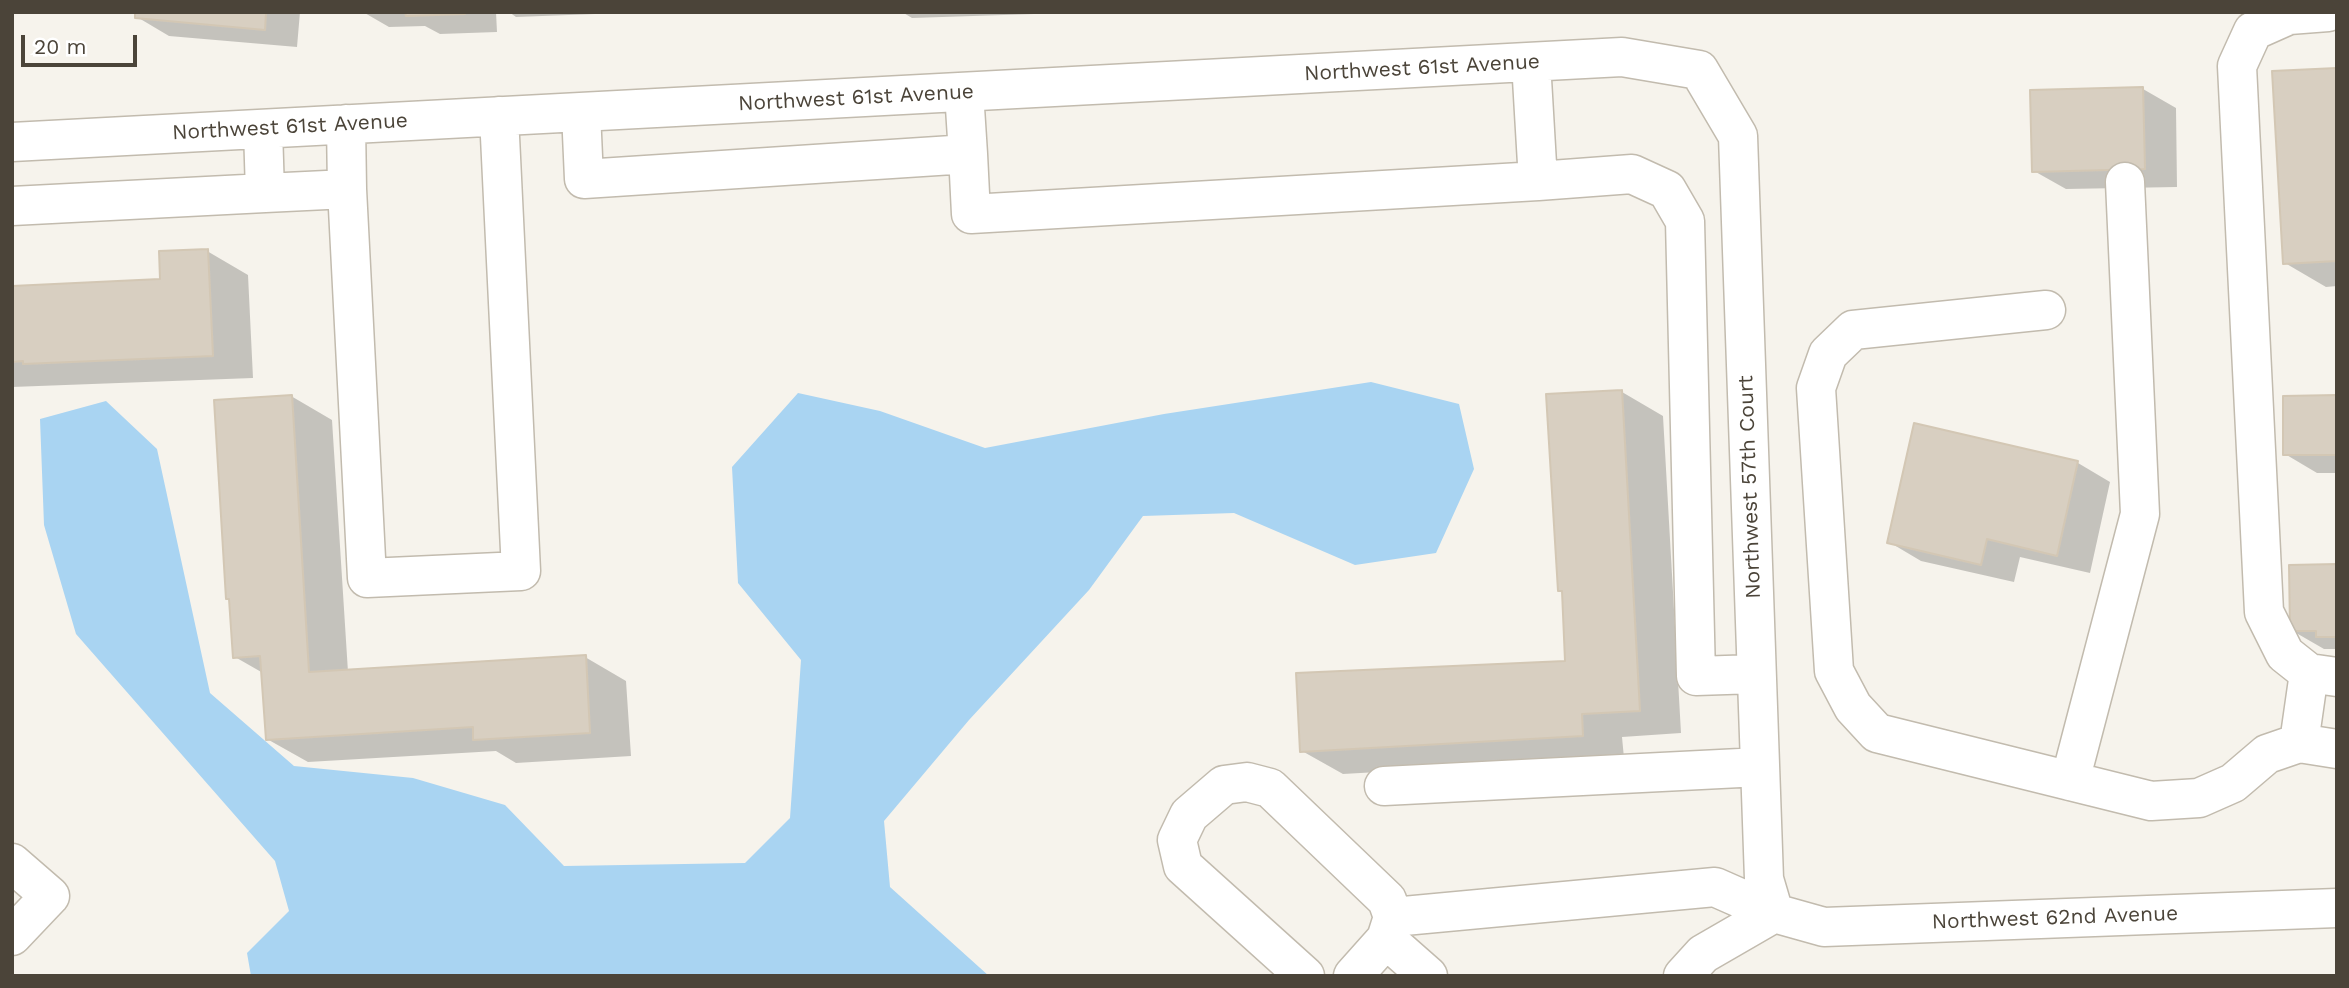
<!DOCTYPE html>
<html>
<head>
<meta charset="utf-8">
<style>
  body { margin:0 }
  #map { position:relative; width:2349px; height:988px; overflow:hidden; background:#f6f3ec; font-family:"Work Sans",sans-serif }
  canvas { display:block }
  .frame { position:absolute; inset:0; border:14px solid #4b4439; pointer-events:none }
  .scale { position:absolute; left:21px; top:35px; width:116px; height:32px; box-sizing:border-box; border:4px solid #4b4439; border-top:0; padding-left:9px; font-size:21px; line-height:24px; white-space:nowrap; color:#4b4439; -webkit-text-stroke:5px #fff; paint-order:stroke }
</style>
</head>
<body>
<div id="map">
<canvas width="2349" height="988"></canvas>
<div class="frame"></div>
<div class="scale">20 m</div>
</div>
<script>
const g = document.querySelector('canvas').getContext('2d');
g.lineJoin = 'round';
function fill(path, color) { g.fillStyle = color; g.fill(path, 'evenodd'); }
const toPath = rows => new Path2D(rows.map(r => 'M' + r).join(''));
function trace(path, color, width, dash) { g.strokeStyle = color; g.lineWidth = width; g.lineCap = dash ? 'butt' : 'round'; g.setLineDash(dash || []); g.stroke(path); }
function label(font, color, halo, rows, align = 'center') {
  g.font = font + ' "Work Sans",sans-serif'; g.lineWidth = 6; g.setLineDash([]); g.textBaseline = 'middle'; g.strokeStyle = halo; g.fillStyle = color; for (const [text, x, y, turn = 0] of rows) {
    g.save(); g.translate(x, y); g.rotate((+turn || 0) * Math.PI / 180); g.textAlign = isNaN(turn) ? turn : align; if (halo) g.strokeText(text, 0, 0); g.fillText(text, 0, 0); g.restore();
  }
}
fill(toPath([
  [1371,382,1459,404,1474,469,1436,553,1355,565,1234,513,1143,516,1089,590,969,720,884,821,890,887,989,976,251,976,247,953,289,911,275,861,76,634,44,525,40,419,106,401,157,449,210,693,294,766,413,778,505,805,564,866,745,863,790,818,801,660,738,583,732,467,798,393,880,411,985,448,1164,414]
]), '#a9d4f2');
fill(toPath([
  [137,12,300,12,297,47,169,36,137,17],
  [363,12,496,12,497,32,440,34,425,26,389,27],
  [509,12,622,12,622,13,516,17],
  [902,12,1096,12,912,18],
  [2337,69,2337,286,2326,287,2285,263],
  [2143,89,2176,108,2177,187,2066,189,2034,171],
  [207,251,248,275,253,378,12,387,12,288,162,281],
  [1622,392,1663,416,1681,733,1622,737,1624,758,1343,774,1302,751,1567,663,1563,592,1559,590],
  [291,396,332,420,348,672,585,657,626,681,631,756,516,763,496,751,308,762,267,739,263,673,235,657],
  [2337,397,2337,473,2317,473,2285,454],
  [1916,426,2078,463,2110,482,2090,573,2020,557,2014,582,1921,561,1889,542],
  [2337,566,2337,649,2324,649,2291,630]
]), '#0003');
const building = toPath([
  [135,12,266,12,265,30,135,18,135,12],
  [405,12,465,12,465,14,406,16,405,12],
  [2337,68,2337,261,2283,264,2272,71,2337,68],
  [2143,87,2145,169,2032,172,2030,90,2143,87],
  [208,249,213,356,23,364,23,361,12,362,12,286,160,279,159,251,208,249],
  [1622,390,1640,711,1582,714,1583,736,1300,752,1296,673,1565,661,1562,591,1558,591,1546,394,1622,390],
  [292,395,309,672,586,655,590,733,473,740,473,727,266,740,260,656,233,658,229,599,226,599,214,400,292,395],
  [2337,395,2337,455,2283,455,2283,396,2337,395],
  [1914,423,2078,461,2057,556,1987,539,1981,565,1887,543,1914,423],
  [2337,564,2337,637,2316,637,2316,631,2290,631,2289,565,2337,564]
]);
fill(building, '#d8cfc1');
trace(building, '#d3c7b4', 2);
const minor = toPath([
  [2328,12,2289,15,2253,31,2237,66,2264,612,2285,654,2309,673,2337,677],
  [581,112,584,179,968,154,964,92],
  [12,142,1622,57,1699,70,1738,136,1764,879,1774,913],
  [968,154,971,214,1538,181,1531,62],
  [1538,181,1632,174,1667,190,1685,221,1696,676,1756,674],
  [347,189,367,578,521,571,499,116],
  [265,193,347,189,346,124],
  [12,206,265,193,263,129],
  [2046,310,1853,330,1828,354,1816,388,1834,671,1853,707,1877,733,2151,801,2199,798,2233,783,2267,754,2299,743,2337,749],
  [2299,743,2309,673],
  [2070,781,2140,514,2125,182],
  [1384,786,1760,767],
  [12,863,50,896,12,936],
  [1393,917,1715,887,1774,913,1824,927,2337,908],
  [1386,939,1428,976],
  [1305,976,1183,866,1177,840,1189,815,1224,785,1247,782,1270,788,1387,900,1393,917,1386,939,1353,976],
  [1683,976,1703,954,1774,913]
]);
trace(minor, '#c2bbae', 41);
trace(minor, '#fff', 38);
label('21px', '#4b4439', '#fff', [
  ["Northwest 61st Avenue",1422,68,-3],
  ["Northwest 61st Avenue",856,98,-3],
  ["Northwest 61st Avenue",290,127,-3],
  ["Northwest 57th Court",1750,487,-92],
  ["Northwest 62nd Avenue",2055,918,-2]
]);
</script>
</body>
</html>
